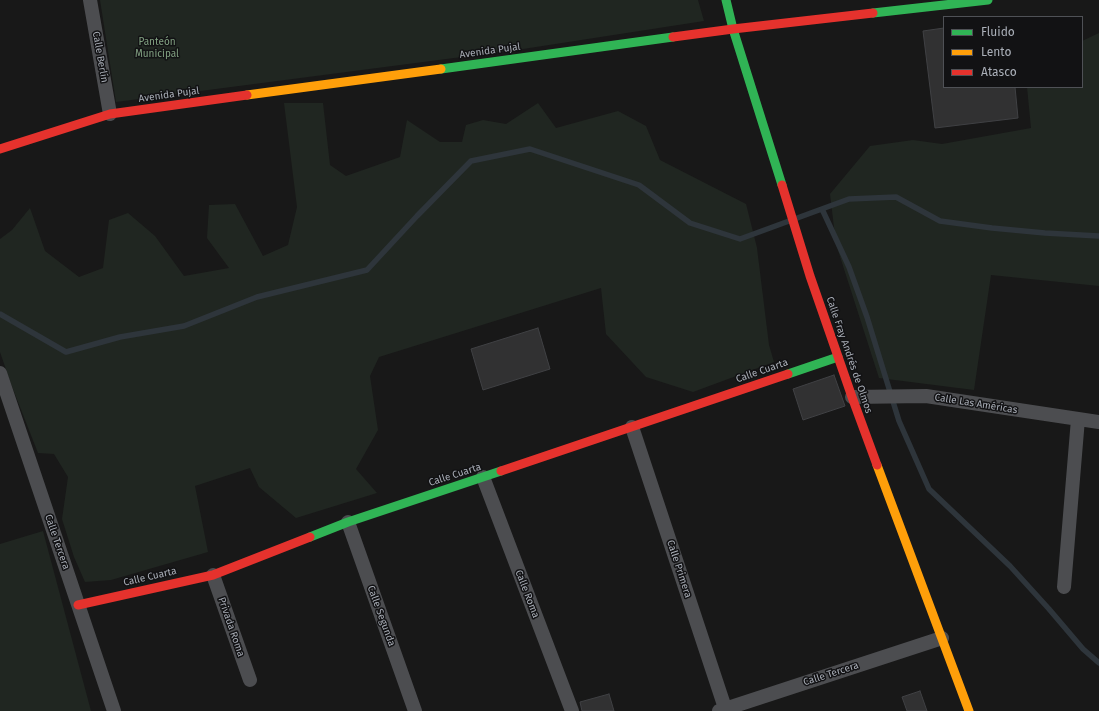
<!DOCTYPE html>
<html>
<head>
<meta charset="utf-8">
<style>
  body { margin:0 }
  #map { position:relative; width:1099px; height:711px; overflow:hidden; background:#181818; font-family:"Fira Sans",sans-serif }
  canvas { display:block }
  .legend { position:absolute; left:943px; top:16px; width:140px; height:72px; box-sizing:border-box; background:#121214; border:1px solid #4f5156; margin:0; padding:5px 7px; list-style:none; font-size:12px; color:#aaafb8 }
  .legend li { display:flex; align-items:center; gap:8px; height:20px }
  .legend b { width:20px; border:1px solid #4f5156 }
</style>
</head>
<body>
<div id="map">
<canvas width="1099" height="711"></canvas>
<ul class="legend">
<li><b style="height:5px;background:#30b455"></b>Fluido</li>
<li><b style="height:5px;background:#ff9f0a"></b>Lento</li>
<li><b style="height:5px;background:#e5322d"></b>Atasco</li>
</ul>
</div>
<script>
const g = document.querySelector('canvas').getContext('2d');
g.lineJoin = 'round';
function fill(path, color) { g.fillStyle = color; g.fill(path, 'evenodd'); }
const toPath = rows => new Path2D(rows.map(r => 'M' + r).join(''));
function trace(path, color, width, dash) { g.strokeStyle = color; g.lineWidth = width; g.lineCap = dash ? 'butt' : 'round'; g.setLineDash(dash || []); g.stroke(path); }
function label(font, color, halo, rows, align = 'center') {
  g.font = font + ' "Fira Sans",sans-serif'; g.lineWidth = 3; g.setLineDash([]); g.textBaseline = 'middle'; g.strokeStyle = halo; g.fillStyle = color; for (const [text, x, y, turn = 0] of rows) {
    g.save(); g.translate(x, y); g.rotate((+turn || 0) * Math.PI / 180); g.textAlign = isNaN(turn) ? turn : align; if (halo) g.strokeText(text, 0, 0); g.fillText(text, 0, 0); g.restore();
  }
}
fill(toPath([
  [100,0,698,0,704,21,523,49,116,102],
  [1099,33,1099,286,991,275,974,390,879,378,836,244,830,194,870,146,913,140,942,144,1031,128,1027,87,1082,87,1082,41],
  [284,103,323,103,330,165,346,176,400,157,407,120,440,142,462,142,466,125,483,120,506,124,538,103,556,128,618,111,646,126,660,160,746,204,757,248,769,345,774,362,693,392,646,377,606,334,601,288,379,357,370,376,378,430,356,469,377,493,296,518,259,487,250,468,195,486,208,552,111,580,85,582,74,557,62,519,68,477,54,454,38,453,11,384,0,352,0,239,12,230,30,208,45,251,79,277,103,268,109,220,128,213,155,236,184,276,229,268,207,238,209,205,235,204,263,256,288,245,297,207],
  [43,531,91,711,0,711,0,544]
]), '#202621');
trace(toPath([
  [822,209,849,267,867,317,899,421,929,489,1010,566,1049,609,1083,649,1099,663],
  [0,314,66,352,120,337,184,326,257,297,367,270,417,216,471,161,530,149,639,185,690,223,740,239,849,199,896,197,940,221,992,228,1045,233,1099,236]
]), '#2e353b', 5.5);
const building = toPath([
  [944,28,944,87,1015,87,1018,118,935,128,923,31,944,28],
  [538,328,550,369,483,390,471,349,538,328],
  [834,375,845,406,803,420,793,389,834,375],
  [920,691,927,711,907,711,902,697,920,691],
  [609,694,614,711,582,711,580,702,609,694]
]);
fill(building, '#313132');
trace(building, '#404144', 1);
trace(toPath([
  [90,0,110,114],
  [0,373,114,711],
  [852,397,926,396,1099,422],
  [632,427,726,711],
  [483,477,572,711],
  [348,522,415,711],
  [213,575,250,680],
  [1064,587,1078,419],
  [719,711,942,638]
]), '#4c4d50', 14);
trace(toPath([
  [726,0,733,29,782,185],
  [873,13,988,0],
  [441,69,673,37],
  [788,374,838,357],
  [310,537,348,522,501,471]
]), '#30b455', 9);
trace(toPath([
  [247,95,441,69],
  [877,465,969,711]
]), '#ff9f0a', 9);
trace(toPath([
  [673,37,733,29,873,13],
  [0,149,110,114,247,95],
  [782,185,810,276,852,397,877,465],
  [501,471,788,374],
  [78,605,213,575,310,537]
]), '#e5322d', 9);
label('10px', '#82a182', '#121214', [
  ["Panteón",157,42],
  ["Municipal",157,54]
]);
label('10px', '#aaafb8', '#121214', [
  ["Avenida Pujal",490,51,-8],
  ["Calle Berlín",100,57,80],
  ["Avenida Pujal",169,95,-8],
  ["Calle Fray Andrés de Olmos",849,355,71],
  ["Calle Cuarta",762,371,-19],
  ["Calle Las Américas",976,404,9],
  ["Calle Cuarta",455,475,-18],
  ["Calle Tercera",57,542,71],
  ["Calle Primera",679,569,72],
  ["Calle Cuarta",150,577,-13],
  ["Calle Roma",527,594,69],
  ["Calle Segunda",381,616,70],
  ["Privada Roma",231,627,71],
  ["Calle Tercera",831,674,-18]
]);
</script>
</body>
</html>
